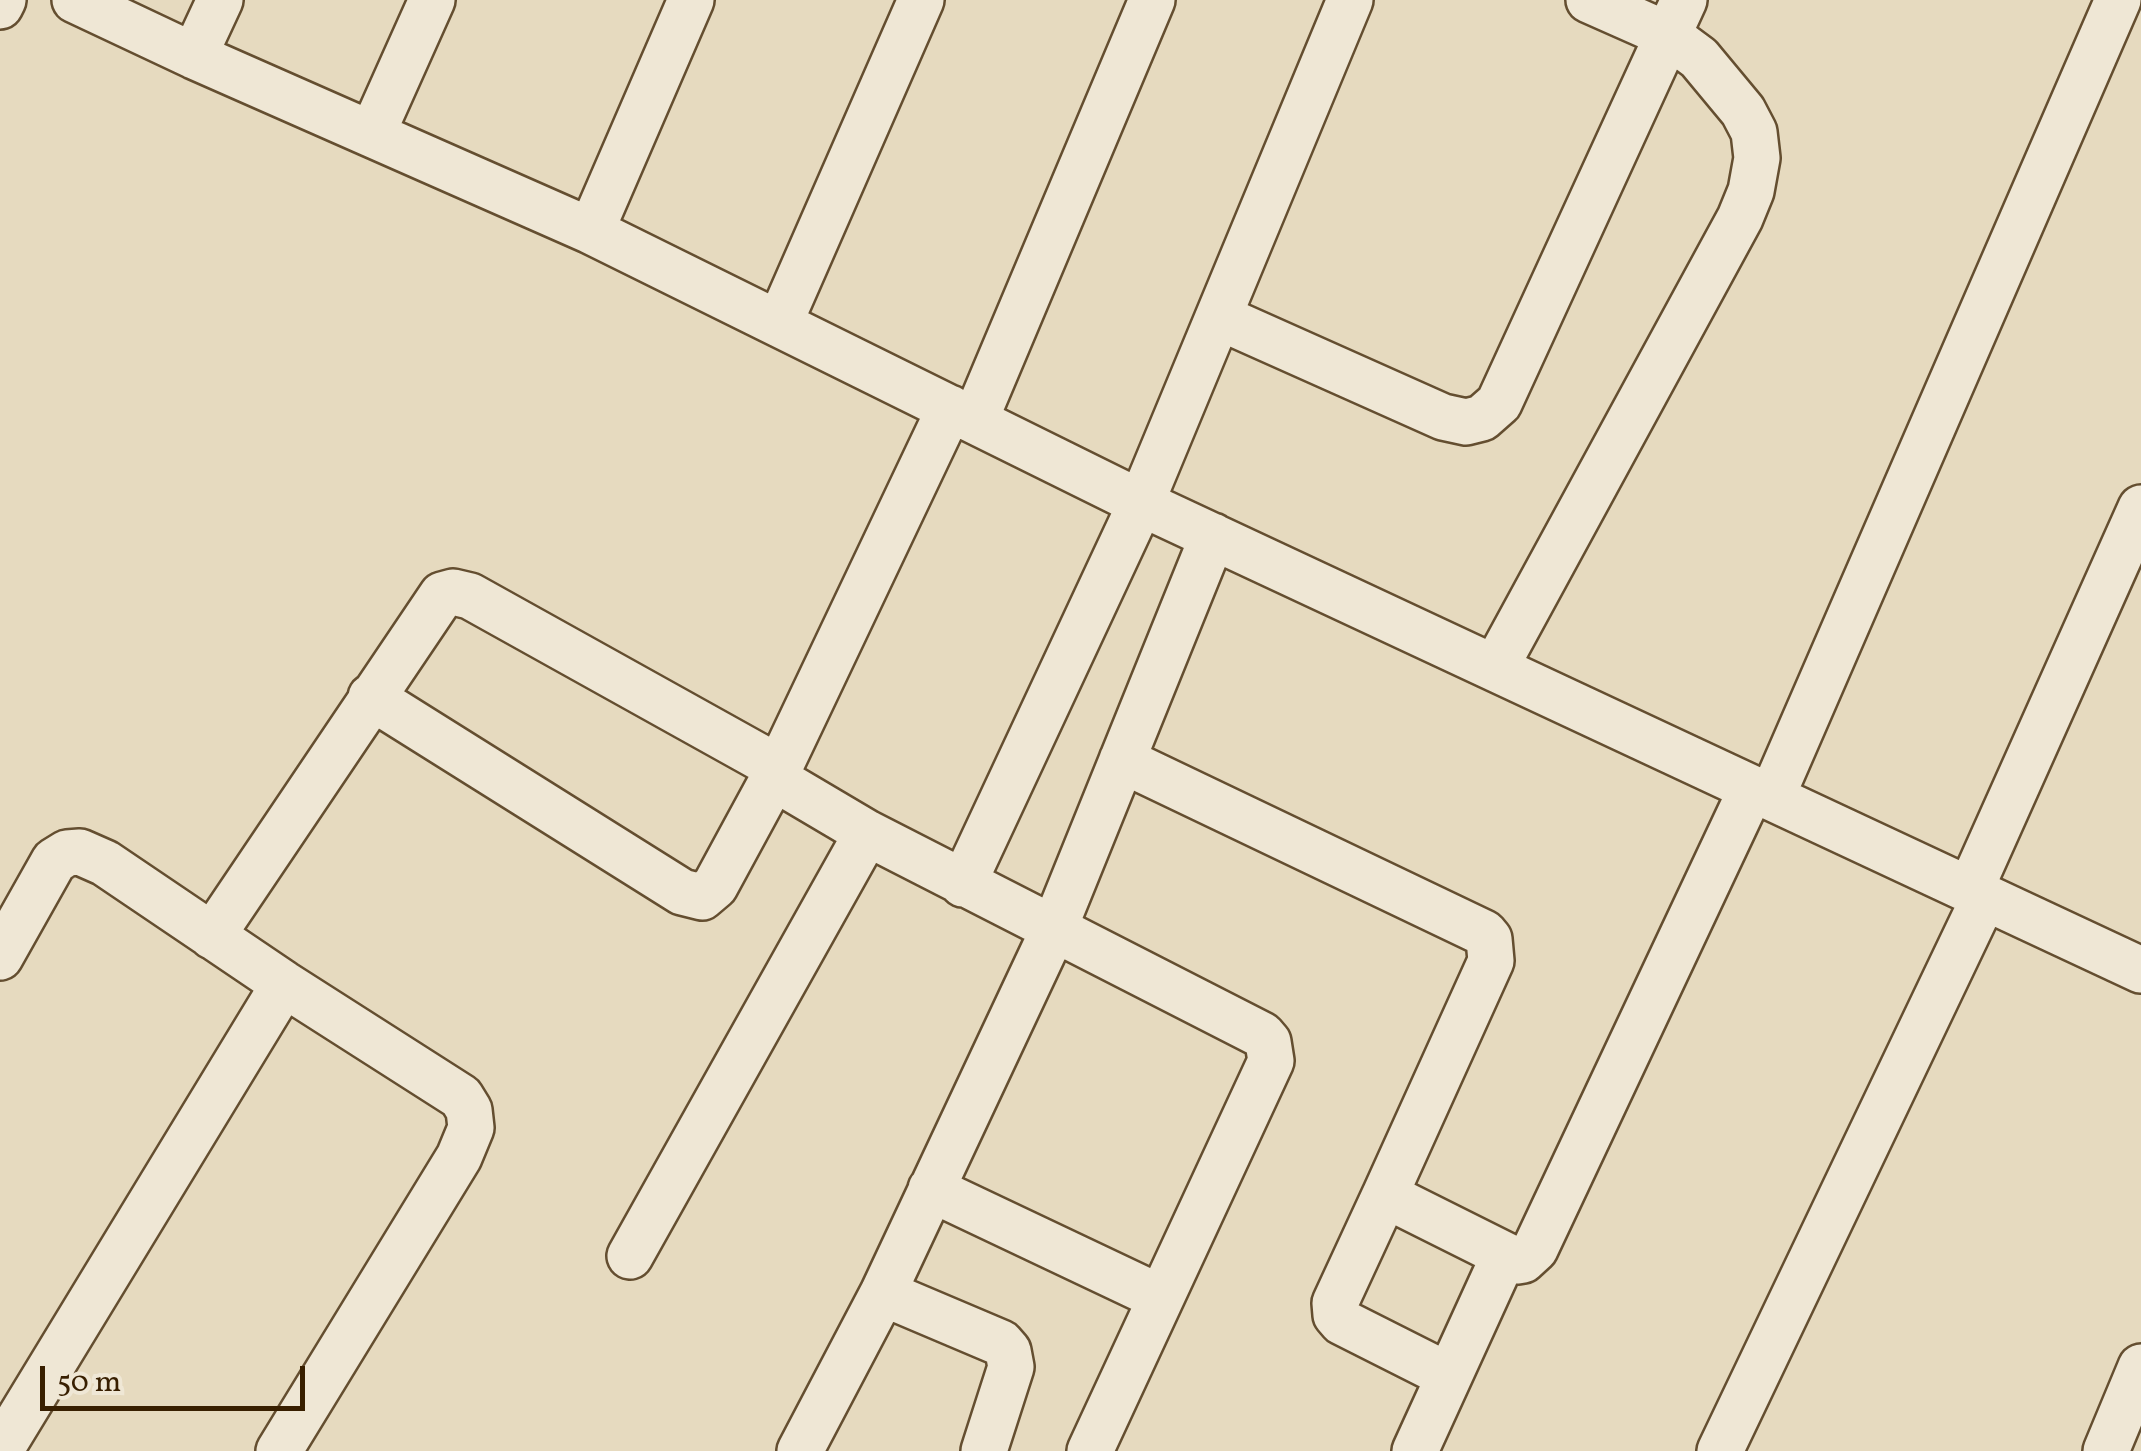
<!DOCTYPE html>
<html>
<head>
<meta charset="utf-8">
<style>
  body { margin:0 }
  #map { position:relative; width:2141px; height:1451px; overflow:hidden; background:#e6dabf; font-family:Vollkorn,serif }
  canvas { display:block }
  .scale { position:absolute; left:40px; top:1366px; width:265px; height:45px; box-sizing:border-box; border:5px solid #381f00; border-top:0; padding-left:12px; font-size:30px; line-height:35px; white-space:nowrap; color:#381f00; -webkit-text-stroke:8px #efe7d5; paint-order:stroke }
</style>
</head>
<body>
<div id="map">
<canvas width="2141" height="1451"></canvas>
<div class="scale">50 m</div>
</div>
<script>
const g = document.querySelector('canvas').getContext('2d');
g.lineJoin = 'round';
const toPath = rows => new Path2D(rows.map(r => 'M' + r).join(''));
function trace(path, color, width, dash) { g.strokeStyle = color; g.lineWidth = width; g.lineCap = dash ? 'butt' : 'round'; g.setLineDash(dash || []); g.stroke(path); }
const minor = toPath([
  [75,0,194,56,591,231,1141,503,2141,970],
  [0,6,3,0],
  [194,56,220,0],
  [372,134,432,0],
  [591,231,691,0],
  [1219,317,1443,417,1466,422,1482,418,1499,403,1684,0],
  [779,324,921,0],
  [975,420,1152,0],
  [1495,668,1740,218,1751,191,1757,158,1754,132,1743,111,1699,58,1668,35,1589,0],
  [371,697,682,892,702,897,715,886,779,768,950,408],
  [1122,760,1484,933,1489,939,1491,961,1385,1195,1517,1261,1523,1260,1535,1249,1752,788],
  [774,778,867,833,1262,1035,1268,1042,1271,1061,1090,1451],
  [1772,796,2118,0],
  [963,884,1141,503,1350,0],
  [1970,890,2141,508],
  [212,936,442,595,453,592,470,596,779,768],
  [0,957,54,861,67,853,80,852,105,863,284,984,461,1097,469,1110,471,1128,459,1157,279,1451],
  [931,1189,1161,1298],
  [1385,1195,1335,1303,1336,1315,1342,1322,1449,1376],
  [630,1256,867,833],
  [883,1293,1001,1343,1008,1351,1011,1367,984,1451],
  [7,1439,284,984],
  [800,1451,883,1293,1053,931,1213,536],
  [1415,1451,1504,1256],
  [1720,1451,1985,896],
  [2106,1451,2141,1367]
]);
trace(minor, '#644e30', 50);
trace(minor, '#efe7d5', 45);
</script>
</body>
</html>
